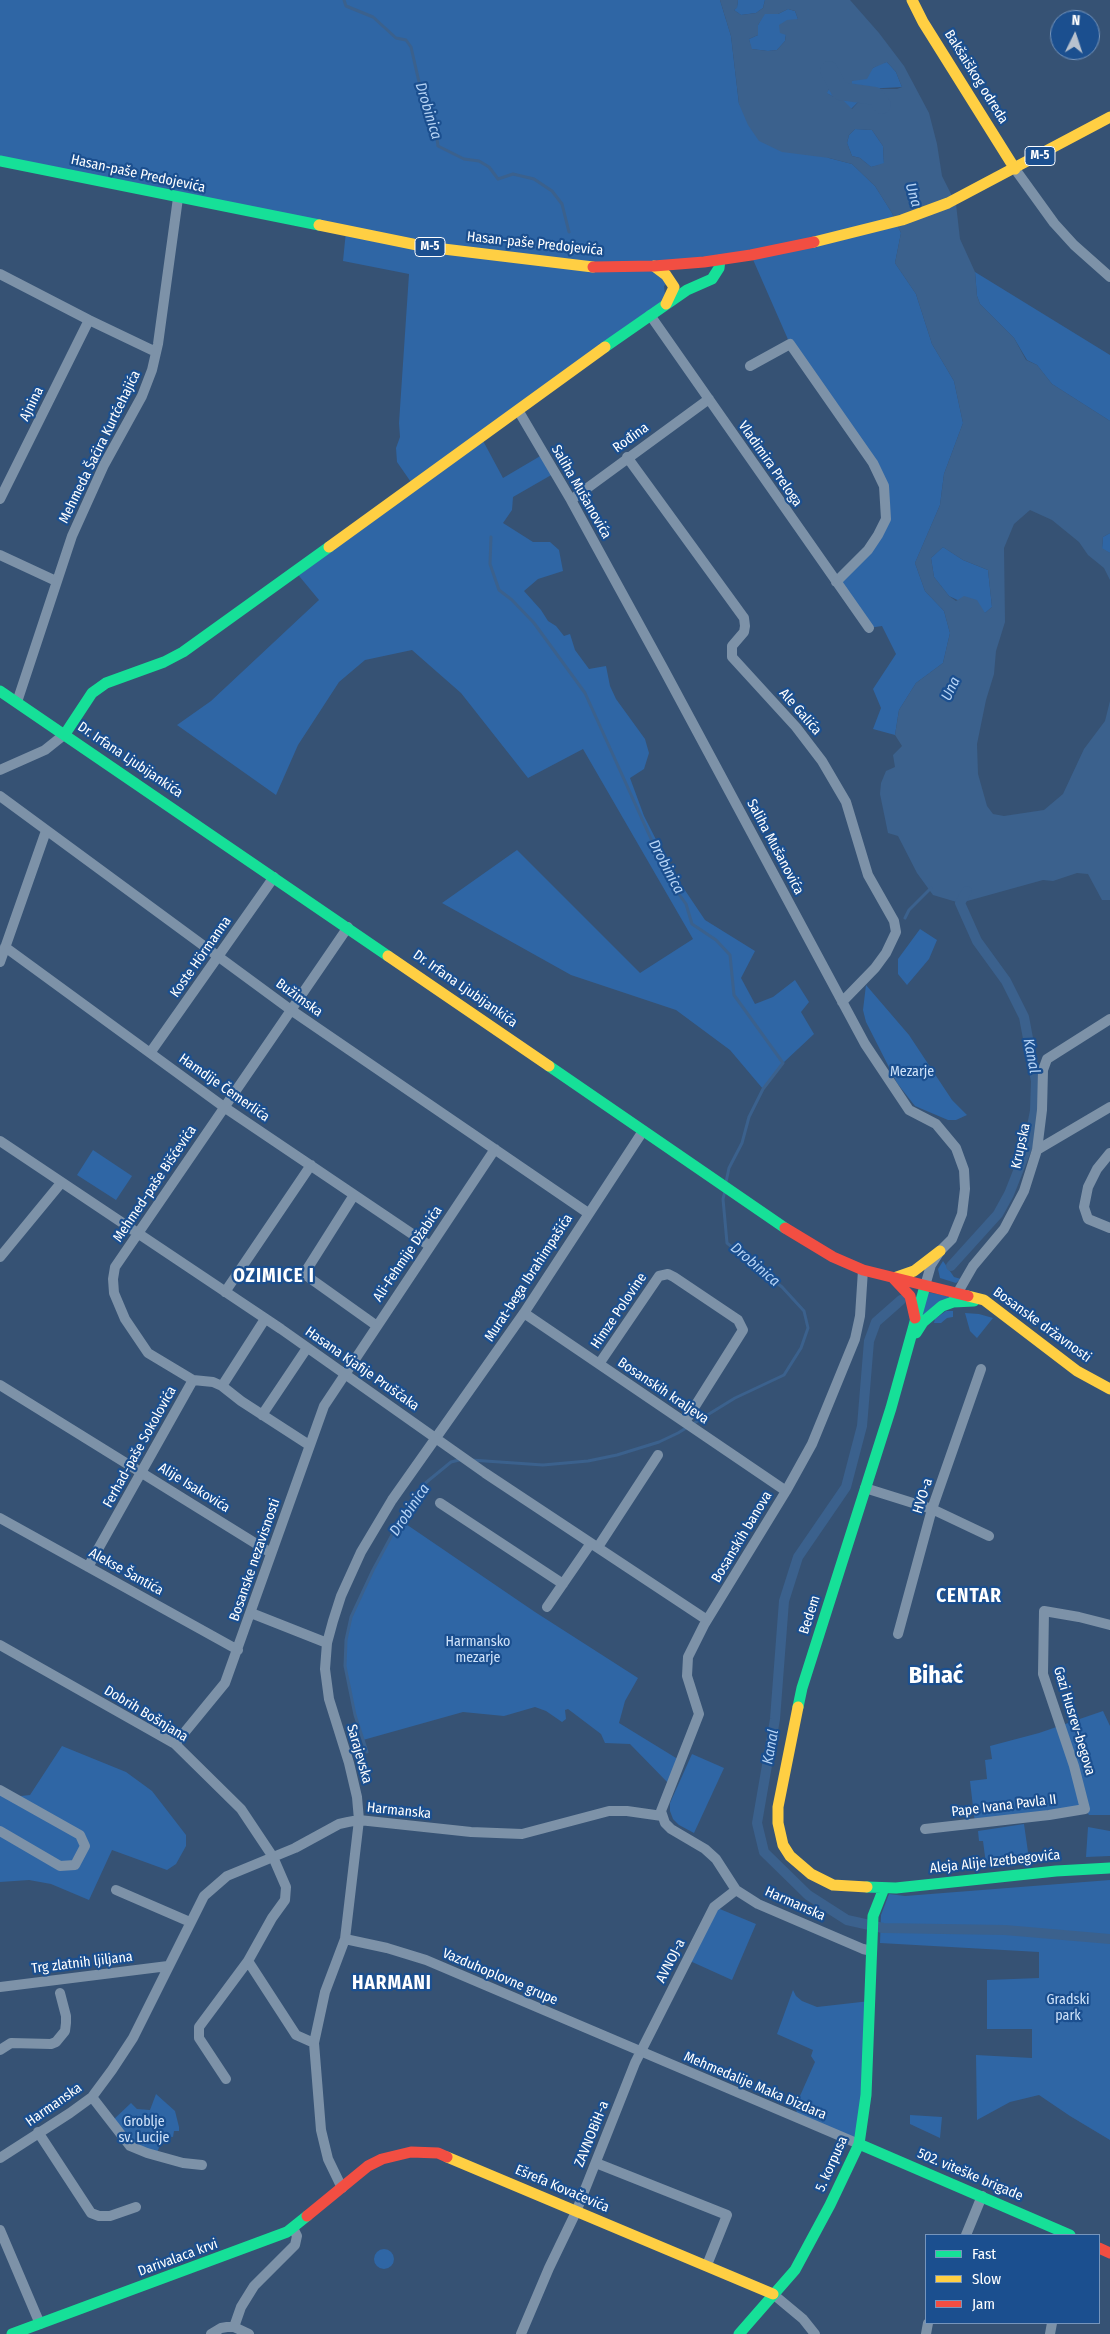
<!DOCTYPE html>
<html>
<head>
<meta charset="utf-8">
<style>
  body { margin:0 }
  #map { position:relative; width:1110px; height:2334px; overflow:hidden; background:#365274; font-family:"Fira Sans Condensed",sans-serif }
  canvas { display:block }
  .legend { position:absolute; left:925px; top:2234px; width:175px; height:90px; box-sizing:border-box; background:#1b4f8f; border:1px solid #7695bc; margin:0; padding:6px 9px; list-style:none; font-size:15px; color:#fff }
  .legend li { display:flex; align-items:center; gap:10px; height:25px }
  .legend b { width:25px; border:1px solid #7695bc }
  .north { position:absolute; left:1050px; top:10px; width:50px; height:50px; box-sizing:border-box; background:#1b4f8f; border:1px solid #7695bc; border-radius:50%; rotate:4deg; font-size:14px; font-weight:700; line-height:20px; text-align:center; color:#fff }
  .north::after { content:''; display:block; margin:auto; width:18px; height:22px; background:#b9c2ce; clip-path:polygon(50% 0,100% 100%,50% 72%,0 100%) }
</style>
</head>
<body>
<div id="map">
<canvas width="1110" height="2334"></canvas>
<ul class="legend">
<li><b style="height:6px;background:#16e098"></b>Fast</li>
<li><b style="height:6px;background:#ffcf43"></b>Slow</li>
<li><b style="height:6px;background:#f24e42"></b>Jam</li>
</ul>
<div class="north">N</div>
</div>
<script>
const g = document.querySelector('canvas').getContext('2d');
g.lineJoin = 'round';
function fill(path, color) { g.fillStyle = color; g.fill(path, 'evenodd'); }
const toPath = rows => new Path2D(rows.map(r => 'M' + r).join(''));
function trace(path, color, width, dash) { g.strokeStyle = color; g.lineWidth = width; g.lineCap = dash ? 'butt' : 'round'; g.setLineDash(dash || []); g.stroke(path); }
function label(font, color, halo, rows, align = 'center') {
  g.font = font + ' "Fira Sans Condensed",sans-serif'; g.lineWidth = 4.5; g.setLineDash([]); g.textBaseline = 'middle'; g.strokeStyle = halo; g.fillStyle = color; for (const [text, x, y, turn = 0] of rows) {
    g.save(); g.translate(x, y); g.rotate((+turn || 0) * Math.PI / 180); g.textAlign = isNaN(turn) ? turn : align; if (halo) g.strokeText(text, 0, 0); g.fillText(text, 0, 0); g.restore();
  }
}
fill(toPath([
  [0,0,720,0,731,36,739,104,829,158,852,164,875,186,892,213,901,233,895,263,916,294,932,344,954,381,963,423,944,474,940,505,915,563,925,591,944,611,950,633,943,663,916,683,899,710,895,735,873,729,881,708,873,689,896,654,882,626,869,628,836,582,868,550,886,518,884,486,790,344,751,255,654,266,667,284,664,286,666,304,481,437,503,478,542,455,553,474,513,497,512,510,503,523,533,542,550,542,559,550,563,571,538,579,524,591,541,610,548,621,556,626,564,636,570,634,575,650,589,669,606,666,610,686,616,699,645,739,649,753,644,769,630,778,644,816,672,871,705,920,755,951,741,978,755,1004,773,997,795,980,809,1002,801,1012,814,1034,783,1063,763,1089,730,1050,676,1010,571,975,442,903,517,850,640,973,693,939,583,749,528,778,461,693,412,650,365,660,339,682,298,745,276,795,177,725,211,701,319,600,295,571,413,485,397,462,396,448,400,437,399,423,409,274,343,261,346,231,0,161],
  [738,0,765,0,763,8,756,13,741,15,734,10,737,7],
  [788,9,795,11,798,19,786,34,785,41,777,50,768,51,751,49,749,39,758,35,758,25,764,14,778,14],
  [887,62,896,72,902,87,865,89,862,98,851,109,840,98,834,97,826,93,829,89,852,81,881,63],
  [855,129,872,130,883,146,884,164,871,167,860,158,852,156,847,143,849,135],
  [975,272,1110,355,1110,421,1052,384,1037,365,1027,360,1014,338,980,304,977,296],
  [1110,533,1110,553,1102,549,1103,537],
  [943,547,963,560,988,570,992,607,985,613,949,596,934,577,931,558],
  [920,929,937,940,929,959,907,985,898,974,898,959],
  [866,985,909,1035,952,1100,967,1115,956,1120,948,1120,915,1106,897,1083,866,1022,863,1010],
  [93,1150,132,1176,116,1200,77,1175],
  [943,1261,954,1277,961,1279,956,1283,940,1278,938,1269],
  [927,1292,952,1297,921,1317],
  [946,1311,953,1311,953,1317,947,1318,941,1323,934,1323,935,1319],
  [965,1313,979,1314,993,1318,977,1338,970,1331],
  [400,1520,535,1612,638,1678,625,1701,619,1723,681,1761,671,1786,630,1744,605,1743,601,1734,568,1709,565,1710,566,1719,562,1722,546,1711,535,1707,504,1716,463,1712,363,1740,355,1715,345,1666,346,1640,351,1617,373,1570],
  [1103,1711,1110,1726,1110,1815,1089,1815,1085,1809,975,1824,970,1781,987,1779,985,1760,992,1759,990,1746,1039,1733],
  [62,1746,126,1772,152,1791,186,1835,186,1846,176,1864,167,1870,112,1850,89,1900,51,1884,29,1880,0,1882,0,1788,12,1797,30,1795],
  [692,1754,724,1768,694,1833,679,1825,673,1819,670,1811,670,1803],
  [1024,1824,1029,1859,986,1864,983,1841,979,1841,978,1831],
  [1088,1827,1110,1831,1110,1856,1086,1857],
  [1110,1880,1110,2140,1070,2116,1039,2095,1010,2102,977,2120,976,2055,1032,2058,1032,2029,987,2029,987,1980,1039,1978,1039,1952,880,1943,881,1915,889,1894,905,1896],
  [715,1907,756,1924,732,1980,690,1961],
  [793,1990,796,1996,802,2001,817,2007,870,2001,859,2144,797,2118,796,2105,815,2062,811,2056,813,2050,777,2034],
  [156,2094,175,2111,179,2127,179,2131,174,2131,173,2137,164,2136,156,2155,138,2150,112,2121,131,2103,137,2109,150,2110],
  [910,2115,942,2117,940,2138,910,2124],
  '374 2259a10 10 0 1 1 20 0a10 10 0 1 1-20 0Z'
]), '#2f66a5');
fill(toPath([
  [720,0,738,0,737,8,734,10,741,15,756,13,763,8,765,0,850,0,879,33,904,66,929,113,937,144,942,176,956,204,960,239,975,272,977,296,980,304,1014,338,1026,360,1037,365,1052,384,1110,421,1110,533,1103,537,1102,548,1110,553,1110,580,1104,568,1088,555,1079,542,1052,520,1030,510,1014,524,1004,548,1005,622,996,651,994,674,986,700,977,744,978,774,987,806,993,814,1004,816,1044,810,1063,794,1084,749,1105,721,1110,701,1110,900,1102,900,1088,874,1077,873,1053,881,1043,880,960,903,933,895,917,873,898,836,888,833,880,794,881,783,886,771,895,767,893,755,902,746,895,735,899,710,916,683,943,663,950,633,944,611,925,591,915,563,940,505,944,474,963,423,954,381,932,344,916,294,895,263,901,233,892,213,875,186,852,164,829,158,782,152,759,141,748,125,739,104,731,36],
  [788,9,795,11,798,19,787,20,779,25,780,33,786,35,785,41,777,50,768,51,752,49,749,39,758,35,758,25,765,14,778,14],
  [887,62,896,72,902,87,897,89,865,89,862,98,852,109,840,97,834,97,827,93,829,89,852,89,852,81,867,79,873,68],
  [855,129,872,130,883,146,884,163,871,167,860,158,852,156,847,143,849,135],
  [943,547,963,560,988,570,992,607,985,613,977,600,964,596,956,601,949,596,934,577,931,558]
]), '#3b618d');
trace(toPath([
  [344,0,346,6,373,17,396,38,406,40,411,47,422,95,435,126,438,146,464,159,479,161,489,167,498,179,513,174,534,179,552,191,562,204,569,232],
  [491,537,490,564,499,590,512,600,534,623,585,693,671,883,686,904,692,924,716,940,730,955,734,995,783,1063,763,1089,749,1117,742,1143,729,1168,726,1182],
  [905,918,909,910,931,888],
  [471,1460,543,1465,588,1461,617,1455,659,1442,678,1433,735,1398,784,1375,801,1348,808,1328,804,1311,782,1287,727,1243,723,1199,725,1191],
  [367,1752,355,1715,345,1666,346,1640,351,1617,373,1570,400,1520,423,1485,451,1462,463,1459]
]), '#3b618d', 3);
trace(toPath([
  [951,1266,998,1214,1009,1194,1028,1146,1035,1111,1036,1081,1024,1017,1006,981,977,941,960,903,967,891],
  [901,1300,876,1322,869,1341,862,1426,846,1487,798,1557,784,1601,775,1719,757,1823,764,1852,808,1895,847,1920,883,1928,1005,1930,1110,1939]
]), '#3b618d', 10);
trace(toPath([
  [829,70,840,91,875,96,882,105]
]), '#3b618d', 18);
trace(toPath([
  [1015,169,1054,223,1074,245,1110,277],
  [0,274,89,320,156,352],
  [650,315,869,628],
  [750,366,790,344,873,463,884,486,886,519,878,535,868,550,836,582],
  [518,410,571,500,663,668,865,1044,909,1110,936,1124,956,1148,964,1170,965,1189,962,1214,952,1239,940,1251,931,1265,925,1286],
  [627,457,744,618,745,626,744,632,732,646,732,657,796,727,822,761,846,802,868,875,894,921,896,932,886,953,875,968,842,1002],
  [0,499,89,320],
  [571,500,709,399],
  [0,555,56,581],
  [17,702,72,536,104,465,142,396,152,370,158,344,178,198],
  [0,770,45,750,65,734],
  [0,796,291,1010,588,1213],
  [5,947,224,1107,430,1246],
  [0,962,46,831],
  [150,1053,274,877],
  [0,1141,281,1329,485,1473,707,1620],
  [1037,1150,1110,1107],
  [1110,1153,1097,1169,1088,1187,1084,1207,1088,1219,1110,1228],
  [354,1195,304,1274,377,1326],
  [0,1257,61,1183],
  [863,1270,860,1316,855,1339,812,1444,786,1491,704,1625,688,1657,687,1676,699,1714,661,1811,665,1823,671,1829,705,1849,716,1859,736,1890,758,1904,863,1949,872,1951],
  [225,1292,311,1165],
  [954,1299,973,1266,1004,1229,1024,1191,1037,1150,1042,1110,1043,1070,1047,1059,1110,1019],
  [524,1313,786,1491],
  [599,1364,659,1276,668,1274,674,1277,738,1320,743,1330,685,1422],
  [193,1380,213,1382,222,1386,241,1401,309,1445],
  [0,1385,271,1553],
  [222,1386,265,1319],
  [262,1415,307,1348],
  [865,1488,932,1509,989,1536],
  [440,1503,563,1584],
  [0,1518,238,1650],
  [598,1547,658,1455],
  [88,1567,193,1380,148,1353,125,1319,114,1293,113,1279,115,1267,348,927],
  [547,1607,591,1543],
  [251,1613,327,1643],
  [898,1634,932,1509,981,1369],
  [0,1645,175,1744,241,1809,273,1857,286,1887,285,1900,272,1918,248,1961,199,2027,199,2038,226,2079],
  [175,1744,225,1683,324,1406,495,1149],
  [0,1790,80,1835,85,1846,75,1865,60,1866,0,1831],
  [925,1829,1049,1815,1085,1809,1074,1766,1043,1674,1044,1611,1079,1617,1110,1625],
  [116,1890,190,1922],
  [345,1939,387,1948,426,1960,859,2144],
  [248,1961,296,2035,314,2043],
  [0,1987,168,1966],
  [0,2050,11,2043,51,2044,56,2042,65,2031,66,2023,66,2016,60,1993],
  [92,2097,130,2146,147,2153,183,2163,202,2165],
  [38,2132,91,2213,99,2216,110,2216,136,2207],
  [0,2158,70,2113,92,2097,112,2070,133,2038,204,1896,227,1876,295,1848,339,1824,348,1822,359,1820,471,1832,522,1834,609,1811,627,1811,662,1816],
  [596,2163,727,2215,707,2265],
  [342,2188,328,2159,321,2130,314,2043,325,1992,345,1939,359,1820,357,1797,349,1763,329,1699,325,1669,327,1643,333,1621,341,1596,361,1552,392,1500,524,1313,643,1131],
  [0,2230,40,2324],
  [966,2235,982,2196],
  [773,2294,803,2319,815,2334],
  [234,2327,241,2307,254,2286,295,2245,297,2236,293,2228],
  [211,2334,221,2328,227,2327,234,2327,249,2334],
  [521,2334,549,2268,576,2212,635,2063,714,1907,736,1890],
  [926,2334,928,2323],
  [1050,2334,1052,2323]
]), '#7d92a8', 10);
trace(toPath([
  [0,161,319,225],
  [605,347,687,290,712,279,719,268,720,260],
  [0,691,388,956],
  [65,734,92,693,106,683,164,662,183,652,329,547],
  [549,1066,785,1228],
  [916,1333,923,1322,942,1306,953,1302,974,1301],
  [798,1707,802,1688,891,1408,925,1286],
  [867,1887,896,1888,1056,1871,1110,1868],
  [859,2144,1070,2235],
  [12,2334,287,2232,307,2216],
  [739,2334,795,2270,830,2205,859,2144,866,2095,873,1916,884,1888]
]), '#16e098', 11);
trace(toPath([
  [912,0,923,22,1015,169],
  [319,225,427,247,593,267],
  [814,242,902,220,948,203,1110,117],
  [654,266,666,275,674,287,666,304],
  [329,547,605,347],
  [388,956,549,1066],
  [894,1278,914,1271,940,1251],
  [968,1296,984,1300,1077,1371,1110,1389],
  [798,1707,778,1807,778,1823,783,1845,790,1856,811,1874,833,1885,867,1887],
  [447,2157,773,2294]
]), '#ffcf43', 11);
trace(toPath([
  [593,267,654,266,704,262,751,255,814,242],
  [785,1228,833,1257,863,1270,968,1296],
  [894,1279,910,1296,915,1318],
  [307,2216,368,2166,382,2159,411,2152,438,2153,447,2157],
  [1099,2248,1110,2253]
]), '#f24e42', 11);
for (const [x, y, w] of [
  [1040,156,30],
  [430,247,30]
]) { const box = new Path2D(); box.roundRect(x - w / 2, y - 9.5, w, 19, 4); g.fillStyle = '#1b4f8f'; g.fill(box); trace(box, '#fff', 1); }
label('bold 12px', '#fff', null, [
  ["M-5",1040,156],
  ["M-5",430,247]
]);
label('14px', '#fff', '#1b4f8f', [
  ["Bakšaiškog odreda",976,77,58],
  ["Hasan-paše Predojevića",138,174,12],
  ["Hasan-paše Predojevića",535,244,6],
  ["Ajnina",32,404,-64],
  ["Rođina",631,438,-36],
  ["Mehmeda Šaćira Kurtćehajića",100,447,-64],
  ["Vladimira Preloga",770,464,55],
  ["Saliha Mušanovića",581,492,60],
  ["Ale Galića",800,712,49],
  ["Dr. Irfana Ljubijankića",130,760,34],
  ["Saliha Mušanovića",775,847,62],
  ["Koste Hörmanna",201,957,-55],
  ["Dr. Irfana Ljubijankića",465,989,35],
  ["Bužimska",299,998,36],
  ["Hamdije Čemerlića",224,1088,35],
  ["Krupska",1021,1146,-78],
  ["Mehmed-paše Bišćevića",155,1184,-56],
  ["Ali-Fehmije Džabića",408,1254,-56],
  ["Murat-bega Ibrahimpašića",529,1278,-57],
  ["Himze Polovine",619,1311,-56],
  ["Bosanske državnosti",1042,1325,36],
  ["Hasana Kjafije Pruščaka",362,1369,35],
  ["Bosanskih kraljeva",663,1391,34],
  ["Ferhad-paše Sokolovića",140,1447,-61],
  ["Alije Isakovića",194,1488,32],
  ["HVO-a",923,1496,-72],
  ["Bosanskih banova",742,1537,-59],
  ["Bosanske nezavisnosti",255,1560,-71],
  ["Alekse Šantića",126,1572,29],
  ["Bedem",810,1615,-72],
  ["Dobrih Bošnjana",146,1714,31],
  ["Gazi Husrev-begova",1074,1721,73],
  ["Sarajevska",359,1754,74],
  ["Pape Ivana Pavla II",1004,1806,-7],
  ["Harmanska",399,1811,6],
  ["Aleja Alije Izetbegovića",995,1862,-6],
  ["Harmanska",795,1904,24],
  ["AVNOJ-a",671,1961,-63],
  ["Trg zlatnih ljiljana",82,1963,-7],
  ["Vazduhoplovne grupe",500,1977,23],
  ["Mehmedalije Maka Dizdara",755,2086,23],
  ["Harmanska",54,2105,-35],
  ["ZAVNOBiH-a",592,2134,-68],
  ["5. korpusa",832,2164,-66],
  ["502. viteške brigade",970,2175,23],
  ["Ešrefa Kovačevića",562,2189,23],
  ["Darivalaca krvi",178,2258,-20]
]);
label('14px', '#cfe3fa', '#1b4f8f', [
  ["Mezarje",912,1072],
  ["Harmansko",478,1642],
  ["mezarje",478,1658],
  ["Gradski",1068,2000],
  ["park",1068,2016],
  ["Groblje",144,2122],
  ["sv. Lucije",144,2138]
]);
label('italic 15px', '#b5d3f5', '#1b4f8f', [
  ["Drobinica",428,111,73],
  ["Una",913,195,74],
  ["Una",951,689,-65],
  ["Drobinica",666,867,62],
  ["Kanal",1031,1056,79],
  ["Drobinica",755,1265,40],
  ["Drobinica",410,1510,-56],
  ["Kanal",771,1747,-80]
]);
g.letterSpacing = '1px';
label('bold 19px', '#fff', '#1b4f8f', [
  ["OZIMICE I",274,1277],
  ["CENTAR",969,1597],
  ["HARMANI",392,1984]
]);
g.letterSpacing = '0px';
label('bold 24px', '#fff', '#1b4f8f', [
  ["Bihać",936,1676]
]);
</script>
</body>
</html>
